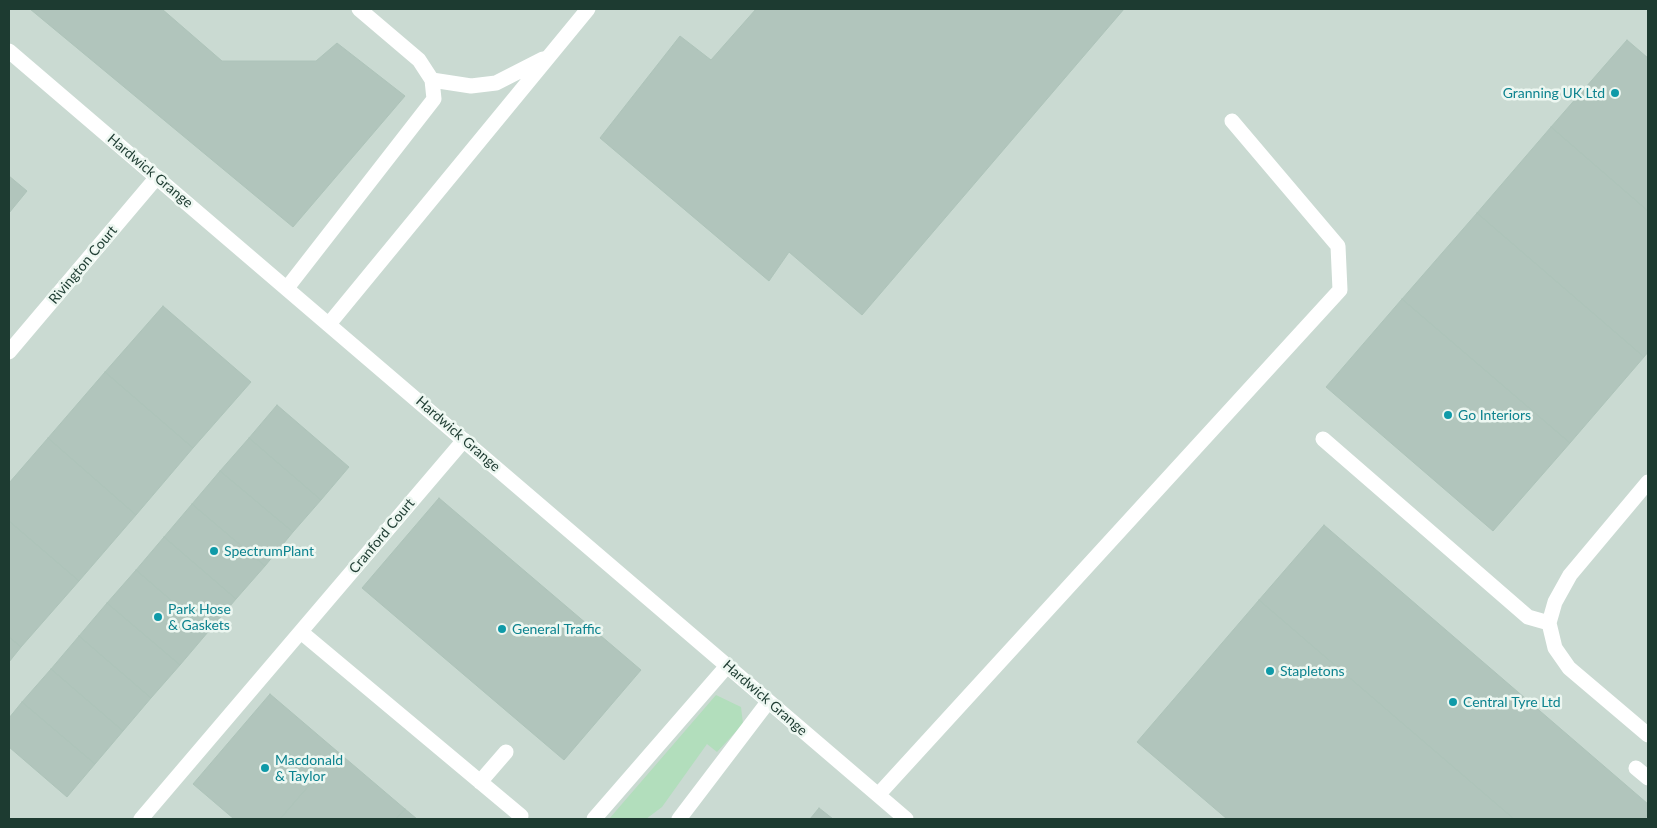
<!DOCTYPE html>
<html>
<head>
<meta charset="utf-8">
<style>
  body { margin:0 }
  #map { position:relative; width:1657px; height:828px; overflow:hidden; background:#dceae3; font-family:Lato,sans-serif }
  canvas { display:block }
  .frame { position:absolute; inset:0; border:10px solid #1d3b31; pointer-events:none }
</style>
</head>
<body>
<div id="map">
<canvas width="1657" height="828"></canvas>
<div class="frame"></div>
</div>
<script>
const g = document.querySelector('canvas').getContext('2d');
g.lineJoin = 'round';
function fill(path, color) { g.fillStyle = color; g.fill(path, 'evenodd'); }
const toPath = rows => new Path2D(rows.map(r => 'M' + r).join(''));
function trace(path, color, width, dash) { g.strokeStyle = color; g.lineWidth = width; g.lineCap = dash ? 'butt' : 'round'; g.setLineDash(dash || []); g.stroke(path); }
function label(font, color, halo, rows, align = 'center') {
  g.font = font + ' Lato,sans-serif'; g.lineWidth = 5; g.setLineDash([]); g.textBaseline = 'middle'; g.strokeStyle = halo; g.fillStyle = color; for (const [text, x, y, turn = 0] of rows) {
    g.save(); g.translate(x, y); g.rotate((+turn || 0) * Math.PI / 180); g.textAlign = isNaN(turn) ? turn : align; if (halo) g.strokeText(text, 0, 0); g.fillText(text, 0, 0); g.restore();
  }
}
fill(toPath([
  [9,9,1648,9,1648,819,9,819]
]), '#cadad2');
fill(toPath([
  [716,695,741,707,743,724,717,752,707,744,662,807,646,819,609,819]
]), '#b2debc');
const building = toPath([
  [30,9,162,9,222,61,316,61,337,43,405,96,293,227,30,9],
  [756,9,1124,9,862,315,789,252,769,281,600,138,680,36,711,60,756,9],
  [1627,40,1648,58,1648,211,1551,127,1627,40],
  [1551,127,1648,211,1648,352,1644,357,1477,213,1551,127],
  [9,176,27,191,9,213,9,176],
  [1477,213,1644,357,1570,443,1402,299,1477,213],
  [1402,299,1570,443,1493,531,1326,387,1402,299],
  [163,306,251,382,193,448,105,372,163,306],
  [105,372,193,448,136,515,48,438,105,372],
  [277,405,349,467,321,500,249,438,277,405],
  [48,438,136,515,79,581,9,521,9,483,48,438],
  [249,438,321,500,293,532,220,471,249,438],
  [220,471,293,532,265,566,192,504,220,471],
  [439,498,641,670,564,760,362,588,439,498],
  [192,504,265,566,236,599,164,537,192,504],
  [9,521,79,581,21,647,9,637,9,521],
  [1324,525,1648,804,1646,819,1514,819,1259,600,1324,525],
  [164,537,236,599,208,632,136,570,164,537],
  [136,570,208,632,180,665,107,603,136,570],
  [1259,600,1514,819,1227,819,1137,742,1259,600],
  [107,603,180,665,151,698,79,636,107,603],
  [79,636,151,698,123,731,51,669,79,636],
  [9,637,21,647,9,662,9,637],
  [51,669,123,731,95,764,22,702,51,669],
  [270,694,338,752,280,819,234,819,193,784,270,694],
  [22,702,95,764,67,797,9,747,9,718,22,702],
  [338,752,405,809,396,819,280,819,338,752],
  [819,808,833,819,810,819,819,808],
  [405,809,417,819,396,819,405,809]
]);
fill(building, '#b1c5bc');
trace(building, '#aec4ba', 1);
trace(toPath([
  [9,51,906,819],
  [432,80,471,86,496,83,543,59],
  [287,288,434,99,432,80,419,60,359,9],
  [329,324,588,9],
  [9,352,157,177],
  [1323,439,1528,617,1549,623],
  [1648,482,1570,575,1555,602,1549,623,1555,648,1569,668,1648,735],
  [301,632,521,816],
  [1636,768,1648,778],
  [480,782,506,752],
  [878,795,1340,290,1338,246,1232,121],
  [141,819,464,440],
  [594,819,727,666],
  [679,819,768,702]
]), '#fff', 15);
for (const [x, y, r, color] of [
  [1615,93,5,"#0f9aa8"],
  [1448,415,5,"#0f9aa8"],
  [214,551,5,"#0f9aa8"],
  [158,617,5,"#0f9aa8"],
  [502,629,5,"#0f9aa8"],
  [1270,671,5,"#0f9aa8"],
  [1453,702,5,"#0f9aa8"],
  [265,768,5,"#0f9aa8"]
]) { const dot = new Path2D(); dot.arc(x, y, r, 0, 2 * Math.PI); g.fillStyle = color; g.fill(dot); trace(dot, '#edf7f1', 2); }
label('14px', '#0d838f', '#edf7f1', [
  ["Granning UK Ltd",1605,93,"right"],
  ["Go Interiors",1458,415],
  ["SpectrumPlant",224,551],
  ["Park Hose",168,609],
  ["& Gaskets",168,625],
  ["General Traffic",512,629],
  ["Stapletons",1280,671],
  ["Central Tyre Ltd",1463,702],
  ["Macdonald",275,760],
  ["& Taylor",275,776]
], 'left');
label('14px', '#1d3b31', '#edf7f1', [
  ["Hardwick Grange",150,171,40],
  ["Rivington Court",83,265,-50],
  ["Hardwick Grange",458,434,41],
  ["Cranford Court",382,536,-50],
  ["Hardwick Grange",765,698,41]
]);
</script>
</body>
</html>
